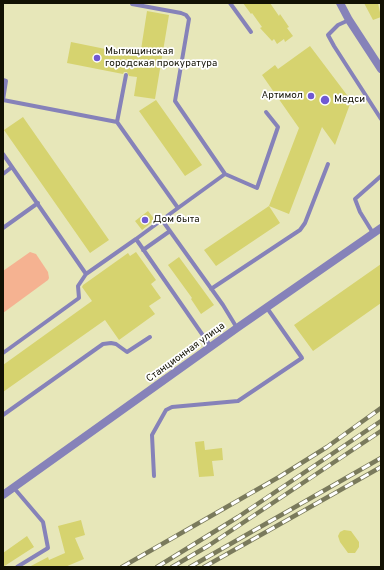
<!DOCTYPE html>
<html>
<head>
<meta charset="utf-8">
<style>
  body { margin:0 }
  #map { position:relative; width:384px; height:570px; overflow:hidden; background:#e7e7b9; font-family:Overpass,sans-serif }
  canvas { display:block }
  .frame { position:absolute; inset:0; border:4px solid #121103; pointer-events:none }
</style>
</head>
<body>
<div id="map">
<canvas width="384" height="570"></canvas>
<div class="frame"></div>
</div>
<script>
const g = document.querySelector('canvas').getContext('2d');
g.lineJoin = 'round';
function fill(path, color) { g.fillStyle = color; g.fill(path, 'evenodd'); }
const toPath = rows => new Path2D(rows.map(r => 'M' + r).join(''));
function trace(path, color, width, dash) { g.strokeStyle = color; g.lineWidth = width; g.lineCap = dash ? 'butt' : 'round'; g.setLineDash(dash || []); g.stroke(path); }
function label(font, color, halo, rows, align = 'center') {
  g.font = font + ' Overpass,sans-serif'; g.lineWidth = 3.5; g.setLineDash([]); g.textBaseline = 'middle'; g.strokeStyle = halo; g.fillStyle = color; for (const [text, x, y, turn = 0] of rows) {
    g.save(); g.translate(x, y); g.rotate((+turn || 0) * Math.PI / 180); g.textAlign = isNaN(turn) ? turn : align; if (halo) g.strokeText(text, 0, 0); g.fillText(text, 0, 0); g.restore();
  }
}
fill(toPath([
  [30,252,36,254,48,272,49,278,48,280,3,313,3,271]
]), '#f5b291');
fill(toPath([
  [243,3,270,3,279,16,280,14,289,27,287,28,293,36,285,42,284,39,277,44,274,39,272,41,260,28,262,27,252,13,251,14],
  [364,3,378,3,381,17,373,20],
  [147,11,169,15,155,99,134,96,137,77,129,76,127,72,124,72,123,74,67,63,71,42,140,56],
  [310,46,347,95,345,96,350,104,335,145,322,127,289,214,269,206,299,128,262,75,275,65,278,69],
  [156,100,202,165,185,176,139,111],
  [23,117,109,240,90,253,4,130],
  [269,206,280,223,216,266,204,250],
  [148,211,155,220,142,230,135,221],
  [136,252,156,280,151,284,161,298,149,306,155,314,119,340,105,320,3,392,3,365,92,301,82,287,83,285,128,253,130,256],
  [179,257,214,305,201,314,191,299,192,298,168,265],
  [381,264,381,303,313,351,294,325],
  [204,441,205,450,222,448,223,460,212,461,214,476,199,477,195,442],
  [81,520,85,535,75,538,84,559,65,567,29,567,48,557,49,560,65,553,58,526],
  [344,530,351,531,359,542,359,547,355,553,348,553,340,542,338,536,340,532],
  [27,536,34,547,3,567,3,553]
]), '#d6d36f');
trace(toPath([
  [132,3,132,4,181,13,186,15,189,19,175,101,225,174,178,208],
  [230,3,251,32],
  [349,20,338,25,328,35,334,46,381,119],
  [3,80,6,81,3,100,117,122,126,75],
  [117,122,178,208,136,239,211,347],
  [3,154,86,274,136,239],
  [3,174,12,167],
  [225,174,257,188,278,127,266,112],
  [162,220,223,305,237,328],
  [3,228,38,203],
  [373,233,360,212,355,199,381,176],
  [143,250,170,231],
  [211,289,300,230,305,223,328,164],
  [3,353,79,298,78,286,86,274],
  [3,415,103,344,111,343,116,344,127,352,150,337],
  [154,476,152,435,166,410,172,407,238,401,302,358,267,308],
  [14,488,43,522,48,548,17,567]
]), '#8682b9', 4);
trace(toPath([
  [340,3,349,20,381,69],
  [3,495,237,328,381,228]
]), '#8682b9', 8);
const rail = toPath([
  [122,567,279,477,327,447,381,408],
  [157,567,238,517,381,421],
  [172,567,208,546,381,431],
  [190,567,381,458],
  [204,567,381,467]
]);
trace(rail, '#7a7a5c', 4.5);
trace(rail, '#fff', 3, [9]);
for (const [x, y, r, color] of [
  [97,58,4,"#7059d3"],
  [311,96,4,"#7059d3"],
  [325,100,5,"#7059d3"],
  [145,220,4,"#7059d3"]
]) { const dot = new Path2D(); dot.arc(x, y, r, 0, 2 * Math.PI); g.fillStyle = color; g.fill(dot); trace(dot, '#fff', 1.5); }
label('10px', '#121103', '#fff', [
  ["Мытищинская",105,52],
  ["городская прокуратура",105,64],
  ["Артимол",303,96,"right"],
  ["Медси",334,100],
  ["Дом быта",153,220]
], 'left');
label('10px', '#121103', '#fff', [
  ["Станционная улица",186,353,-36]
]);
</script>
</body>
</html>
